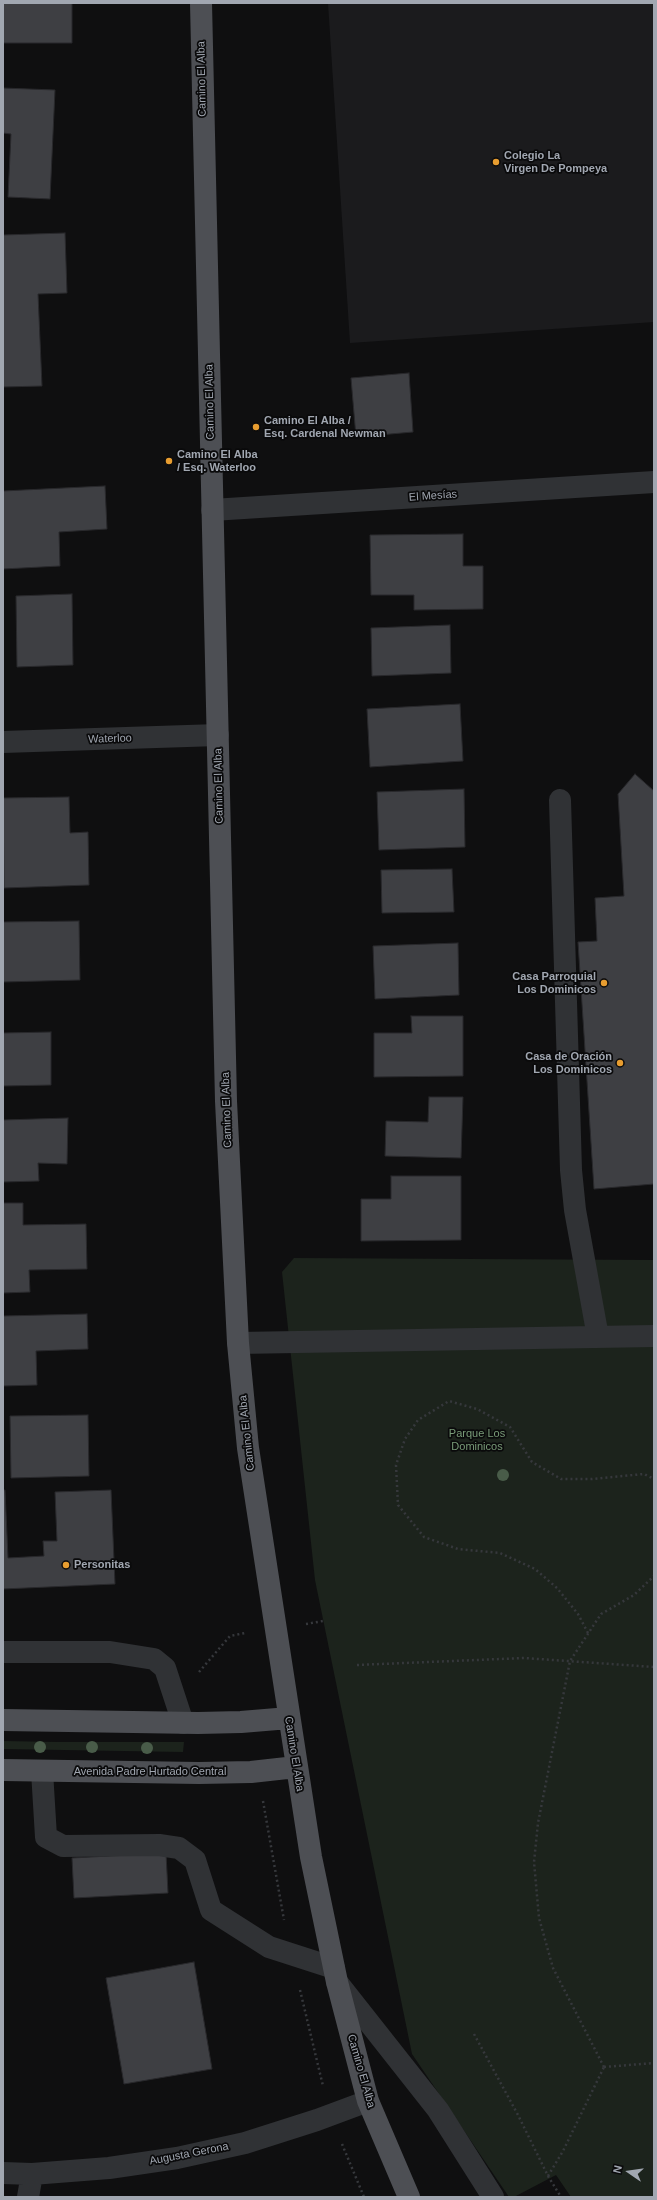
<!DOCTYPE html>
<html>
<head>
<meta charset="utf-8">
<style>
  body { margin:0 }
  #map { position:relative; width:657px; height:2200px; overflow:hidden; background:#0f0f10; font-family:Helvetica,sans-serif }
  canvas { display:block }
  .frame { position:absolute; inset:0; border:4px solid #a1a7b1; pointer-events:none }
  .north { position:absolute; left:609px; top:2152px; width:40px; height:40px; -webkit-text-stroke:3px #0a0a0b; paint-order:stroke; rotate:283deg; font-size:11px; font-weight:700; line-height:16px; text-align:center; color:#a1a7b1 }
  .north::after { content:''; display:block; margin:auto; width:14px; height:18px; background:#a1a7b1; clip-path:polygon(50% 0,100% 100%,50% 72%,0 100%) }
</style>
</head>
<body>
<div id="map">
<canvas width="657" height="2200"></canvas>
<div class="frame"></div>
<div class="north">N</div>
</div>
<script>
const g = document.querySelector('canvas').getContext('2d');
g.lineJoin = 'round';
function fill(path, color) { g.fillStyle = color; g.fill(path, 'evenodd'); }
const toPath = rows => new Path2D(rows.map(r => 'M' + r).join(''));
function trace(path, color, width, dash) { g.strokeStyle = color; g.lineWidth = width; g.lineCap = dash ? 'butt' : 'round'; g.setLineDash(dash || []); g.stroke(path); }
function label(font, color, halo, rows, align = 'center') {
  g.font = font + ' Helvetica,sans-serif'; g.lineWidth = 3.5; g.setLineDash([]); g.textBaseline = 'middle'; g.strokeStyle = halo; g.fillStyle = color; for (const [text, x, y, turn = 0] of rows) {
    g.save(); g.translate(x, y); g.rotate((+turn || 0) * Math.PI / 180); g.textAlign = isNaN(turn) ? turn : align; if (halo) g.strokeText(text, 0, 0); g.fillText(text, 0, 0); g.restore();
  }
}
fill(toPath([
  [328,3,654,3,654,322,350,343]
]), '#1b1b1d');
fill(toPath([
  [294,1258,654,1260,654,2197,571,2197,556,2175,514,2197,509,2197,412,2054,315,1580,282,1272],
  [3,1741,58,1742,184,1742,183,1752,3,1749]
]), '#1c231c');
const building = toPath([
  [3,3,72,3,72,43,3,43,3,3],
  [3,88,55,90,50,199,8,197,11,134,3,133,3,88],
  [65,233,67,293,38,294,42,386,3,387,3,235,65,233],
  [409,373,413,432,356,437,351,378,409,373],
  [105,486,107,529,59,532,60,566,3,569,3,491,105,486],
  [463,534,463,566,483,566,483,609,414,610,414,595,371,595,370,535,463,534],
  [72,594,73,665,17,667,16,596,72,594],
  [450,625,451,673,372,676,371,628,450,625],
  [460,704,463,761,370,767,367,709,460,704],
  [635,774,654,791,654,1184,594,1189,578,942,597,941,595,898,624,896,618,794,635,774],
  [464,789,465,847,379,850,377,792,464,789],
  [69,797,70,833,88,832,89,885,4,888,3,798,69,797],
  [452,869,454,912,382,913,381,870,452,869],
  [79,921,80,980,3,982,3,922,79,921],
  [458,943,459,995,375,999,373,946,458,943],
  [411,1016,463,1016,463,1076,374,1077,374,1033,412,1033,411,1016],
  [51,1032,51,1085,3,1086,3,1033,51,1032],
  [429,1097,463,1097,461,1158,385,1156,386,1121,428,1122,429,1097],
  [68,1118,67,1164,38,1163,39,1181,3,1182,3,1120,68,1118],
  [391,1176,461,1176,461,1240,361,1241,361,1199,391,1199,391,1176],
  [3,1203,23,1203,23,1225,86,1224,87,1269,29,1270,30,1292,3,1293,3,1203],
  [87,1314,88,1349,36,1351,37,1385,3,1386,3,1316,87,1314],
  [88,1415,89,1476,11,1478,10,1416,88,1415],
  [3,1490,5,1490,8,1558,44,1556,43,1541,57,1541,55,1492,111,1490,115,1584,3,1589,3,1490],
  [166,1853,168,1893,74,1898,72,1858,166,1853],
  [194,1962,212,2069,124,2084,106,1978,194,1962]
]);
fill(building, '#3e3f43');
trace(building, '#29292c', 1);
trace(toPath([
  [306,1624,323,1621],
  [588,1633,578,1614,557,1588,535,1569,500,1553,458,1549,424,1537,398,1505,396,1465,405,1439,418,1420,449,1401,477,1409,510,1427,532,1462,561,1479,592,1479,644,1474,654,1479],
  [357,1665,524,1658,654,1667],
  [199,1672,230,1636,245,1633],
  [263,1801,284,1920],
  [300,1990,323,2086],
  [474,2034,518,2115,548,2176,561,2197],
  [604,2067,553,1968,539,1918,534,1862,538,1823,570,1661,601,1614,634,1595,654,1576],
  [604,2067,654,2063],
  [342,2144,364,2197],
  [548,2176,563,2151,604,2067]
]), '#36383c', 2.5, [2, 3]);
trace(toPath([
  [212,510,654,482],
  [3,742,218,735],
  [560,800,571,1170,575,1210,598,1337],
  [238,1343,654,1336],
  [3,1652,110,1652,154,1659,165,1668,183,1723],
  [42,1771,46,1837,63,1846,159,1845,179,1848,195,1860,211,1910,269,1947,334,1968],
  [337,1982,438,2110,493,2197],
  [3,2173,32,2174,109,2168,177,2158,245,2143,317,2120,368,2101],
  [28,2197,32,2174]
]), '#303235', 22);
trace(toPath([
  [201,3,226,1101,238,1343,248,1448,311,1857,337,1982,368,2101,409,2197],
  [3,1720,198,1723,241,1722,289,1718],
  [3,1770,199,1773,251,1772,296,1767]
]), '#4d4f54', 22);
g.fillStyle = '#495c49';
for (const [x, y] of [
  [503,1475],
  [40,1747],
  [92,1747],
  [147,1748]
]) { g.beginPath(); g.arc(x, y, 6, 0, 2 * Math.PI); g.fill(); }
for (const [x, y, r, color] of [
  [496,162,4,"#e89d30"],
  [256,427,4,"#e89d30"],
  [169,461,4,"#e89d30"],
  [604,983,4,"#e89d30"],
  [620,1063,4,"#e89d30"],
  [66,1565,4,"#e89d30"]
]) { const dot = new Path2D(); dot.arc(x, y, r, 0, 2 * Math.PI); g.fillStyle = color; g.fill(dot); trace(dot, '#0a0a0b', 1.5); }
label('11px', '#a1a7b1', '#0a0a0b', [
  ["Camino El Alba",202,79,-91],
  ["Camino El Alba",210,402,-91],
  ["El Mesías",433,496,-4],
  ["Waterloo",110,739,-2],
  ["Camino El Alba",219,786,-91],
  ["Camino El Alba",227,1110,-92],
  ["Camino El Alba",247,1433,-96],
  ["Camino El Alba",294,1754,81],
  ["Avenida Padre Hurtado Central",150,1772],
  ["Camino El Alba",361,2071,74],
  ["Augusta Gerona",189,2154,-11]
]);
label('bold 11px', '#a1a7b1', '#0a0a0b', [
  ["Colegio La",504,156],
  ["Virgen De Pompeya",504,169],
  ["Camino El Alba /",264,421],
  ["Esq. Cardenal Newman",264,434],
  ["Camino El Alba",177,455],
  ["/ Esq. Waterloo",177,468],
  ["Casa Parroquial",596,977,"right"],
  ["Los Dominicos",596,990,"right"],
  ["Casa de Oración",612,1057,"right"],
  ["Los Dominicos",612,1070,"right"],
  ["Personitas",74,1565]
], 'left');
label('11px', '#799b78', '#0a0a0b', [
  ["Parque Los",477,1434],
  ["Dominicos",477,1447]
]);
</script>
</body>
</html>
